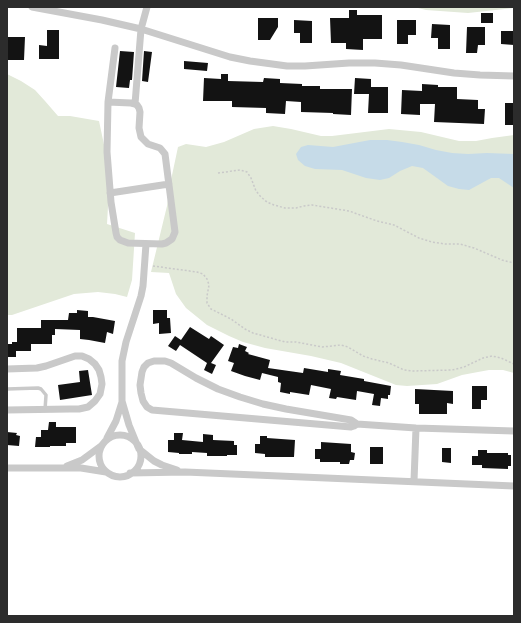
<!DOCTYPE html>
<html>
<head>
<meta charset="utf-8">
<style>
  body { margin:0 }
  #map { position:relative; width:521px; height:623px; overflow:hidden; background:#fff; font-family:"Fira Sans",sans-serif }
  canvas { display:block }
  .frame { position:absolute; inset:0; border:8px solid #2c2c2c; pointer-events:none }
</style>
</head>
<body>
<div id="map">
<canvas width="521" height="623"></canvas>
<div class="frame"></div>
</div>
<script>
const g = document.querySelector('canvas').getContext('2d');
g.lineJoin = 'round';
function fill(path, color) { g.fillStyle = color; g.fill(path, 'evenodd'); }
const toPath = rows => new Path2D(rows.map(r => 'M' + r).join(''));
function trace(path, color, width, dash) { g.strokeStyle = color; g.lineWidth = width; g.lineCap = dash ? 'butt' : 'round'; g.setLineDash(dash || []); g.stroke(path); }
fill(toPath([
  [414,7,514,7,514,8,468,13,426,10],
  [7,74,21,81,35,90,45,101,58,116,70,116,99,121,106,154,109,189,107,224,135,233,132,280,127,297,115,294,98,292,74,294,12,315,7,315],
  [273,126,291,129,321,136,332,136,389,129,421,132,459,141,476,141,492,138,514,135,514,373,503,370,489,370,478,372,462,375,437,384,407,386,396,385,341,363,311,356,265,348,243,342,229,336,207,325,186,308,176,294,169,273,151,272,167,206,171,180,178,147,186,144,206,147,224,142,254,129]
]), '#e2e9d9');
fill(toPath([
  [370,140,387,140,402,142,419,145,436,150,452,153,468,154,487,153,514,154,514,188,499,178,491,178,469,190,459,189,448,186,423,168,412,166,400,171,389,178,380,180,366,178,342,170,315,169,305,166,298,160,296,154,301,147,308,145,333,147]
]), '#c6dbe8');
fill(toPath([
  [349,10,357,10,357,15,382,15,382,39,363,39,363,50,346,49,346,43,331,43,330,18,349,18],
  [481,13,493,13,493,23,481,23],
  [258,18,278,18,278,27,270,40,258,40],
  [294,20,312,21,312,43,300,43,300,33,294,33],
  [397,20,416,20,416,35,408,35,408,44,397,44],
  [432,24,450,25,450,49,438,49,438,38,431,38],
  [467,27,485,27,485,45,478,45,477,53,466,53],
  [47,30,59,30,59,59,39,59,39,45,47,46],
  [501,31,514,31,514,45,501,44],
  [7,37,25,37,24,60,7,60],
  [120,51,134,52,132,80,130,80,129,88,116,87],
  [144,51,152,52,148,82,142,81],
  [184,61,208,63,207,71,184,69],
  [221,74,228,74,228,81,263,82,264,78,280,79,280,83,302,84,302,86,320,86,320,89,352,89,351,115,333,114,333,113,301,112,301,102,286,101,285,114,266,113,266,108,232,107,232,101,203,101,204,78,221,79],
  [355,78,371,79,371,87,388,87,388,113,368,113,369,94,354,94],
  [422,84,438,85,438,87,457,87,457,99,478,100,478,109,485,109,484,124,434,122,435,104,420,104,420,115,401,114,402,90,422,91],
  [505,103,514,103,514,125,505,125],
  [77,310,88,311,88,317,93,317,115,321,113,334,107,332,105,343,89,340,80,339,80,330,55,329,55,335,52,335,52,344,31,344,31,351,16,351,16,357,8,357,8,344,12,344,12,342,17,342,17,328,41,328,41,320,68,320,69,313,77,313],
  [153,310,167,310,167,318,170,318,171,333,159,334,159,323,153,324],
  [190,327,209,339,211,336,224,345,211,363,216,365,212,374,204,370,207,363,180,345,176,351,168,346,175,336,181,340],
  [239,344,247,347,245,351,249,353,248,354,270,360,268,368,303,373,304,368,328,372,328,369,341,371,340,375,364,379,364,381,391,386,390,395,388,395,388,399,381,398,380,406,372,405,374,394,357,391,356,400,337,397,336,399,329,398,331,389,311,385,309,395,290,392,290,394,280,392,281,383,278,382,278,377,262,373,260,380,245,376,231,371,234,363,228,361,233,347,238,348],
  [88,370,92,395,60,400,58,385,80,382,79,371],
  [472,386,487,386,487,400,481,400,481,409,472,409],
  [415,389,453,391,453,404,447,403,447,414,419,414,419,404,415,404],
  [49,422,56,422,56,427,76,427,76,443,66,443,66,446,50,446,50,447,35,447,36,437,41,437,41,430,48,430],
  [7,432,17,433,16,435,20,436,19,446,7,445],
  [174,433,183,433,182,440,203,442,203,434,213,435,213,440,234,441,234,445,237,445,237,455,227,455,227,456,207,456,207,453,192,452,192,454,179,454,179,453,168,452,168,440,174,440],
  [260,436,267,436,267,438,295,440,294,457,265,457,265,454,255,453,255,444,260,444],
  [321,442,351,444,351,452,355,453,354,460,350,460,349,464,340,464,340,462,320,462,320,459,315,459,315,449,321,449],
  [370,447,383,447,383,464,370,464],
  [442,448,451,448,451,463,442,462],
  [478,450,487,450,487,453,508,453,508,455,511,455,511,466,508,466,508,469,482,468,482,465,472,465,472,456,478,456]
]), '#131313');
trace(toPath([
  [218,173,240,170,247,172,251,178,256,191,261,197,267,202,274,205,285,208,296,208,304,206,312,205,349,211,377,221,394,225,419,238,432,242,445,244,460,244,474,248,502,260,514,263],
  [153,266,197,272,203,274,207,279,209,285,207,296,207,303,211,309,231,319,245,329,253,333,285,342,296,342,322,347,341,345,348,347,363,356,372,359,389,363,404,370,412,371,452,370,464,367,483,358,492,356,501,358,514,364]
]), '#c9c9c9', 1.5, [2, 2]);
trace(toPath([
  [7,389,38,388,41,389,46,395,45,410]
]), '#c9c9c9', 3.5);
trace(toPath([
  [32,7,102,20,141,29,230,57,250,61,287,66,305,66,349,63,375,63,401,65,454,73,480,75,514,76],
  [108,102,131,103,135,104,137,105,139,108,140,112,139,128,141,137,148,144,160,148,165,154,175,232,172,239,166,243,162,244,128,243,120,240,117,237,116,233,111,202,107,152,108,102,115,48],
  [135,104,141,29,147,7],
  [110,193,169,184],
  [7,369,37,368,46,366,75,356,82,356,89,359,95,364,99,370,101,377,102,384,100,394,95,401,88,407,79,409,70,409,7,410],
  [357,424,354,426,351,427,152,410,147,407,143,401,141,393,140,385,142,372,144,367,148,363,154,361,165,361,171,363,196,378,218,389,240,397,263,404,286,409,351,420,357,424,416,428,514,431],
  '99 456a21 21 0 1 1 42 0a21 21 0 1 1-42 0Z',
  [107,438,116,421,122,402],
  [138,447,129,425,122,401,122,361,126,342,141,296,143,286,146,244],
  [139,449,154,461,162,465,177,470],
  [67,466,82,460,101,446],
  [7,468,81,468,106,472],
  [130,473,185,472,514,486],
  [414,481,416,428]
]), '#c9c9c9', 7);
</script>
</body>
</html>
